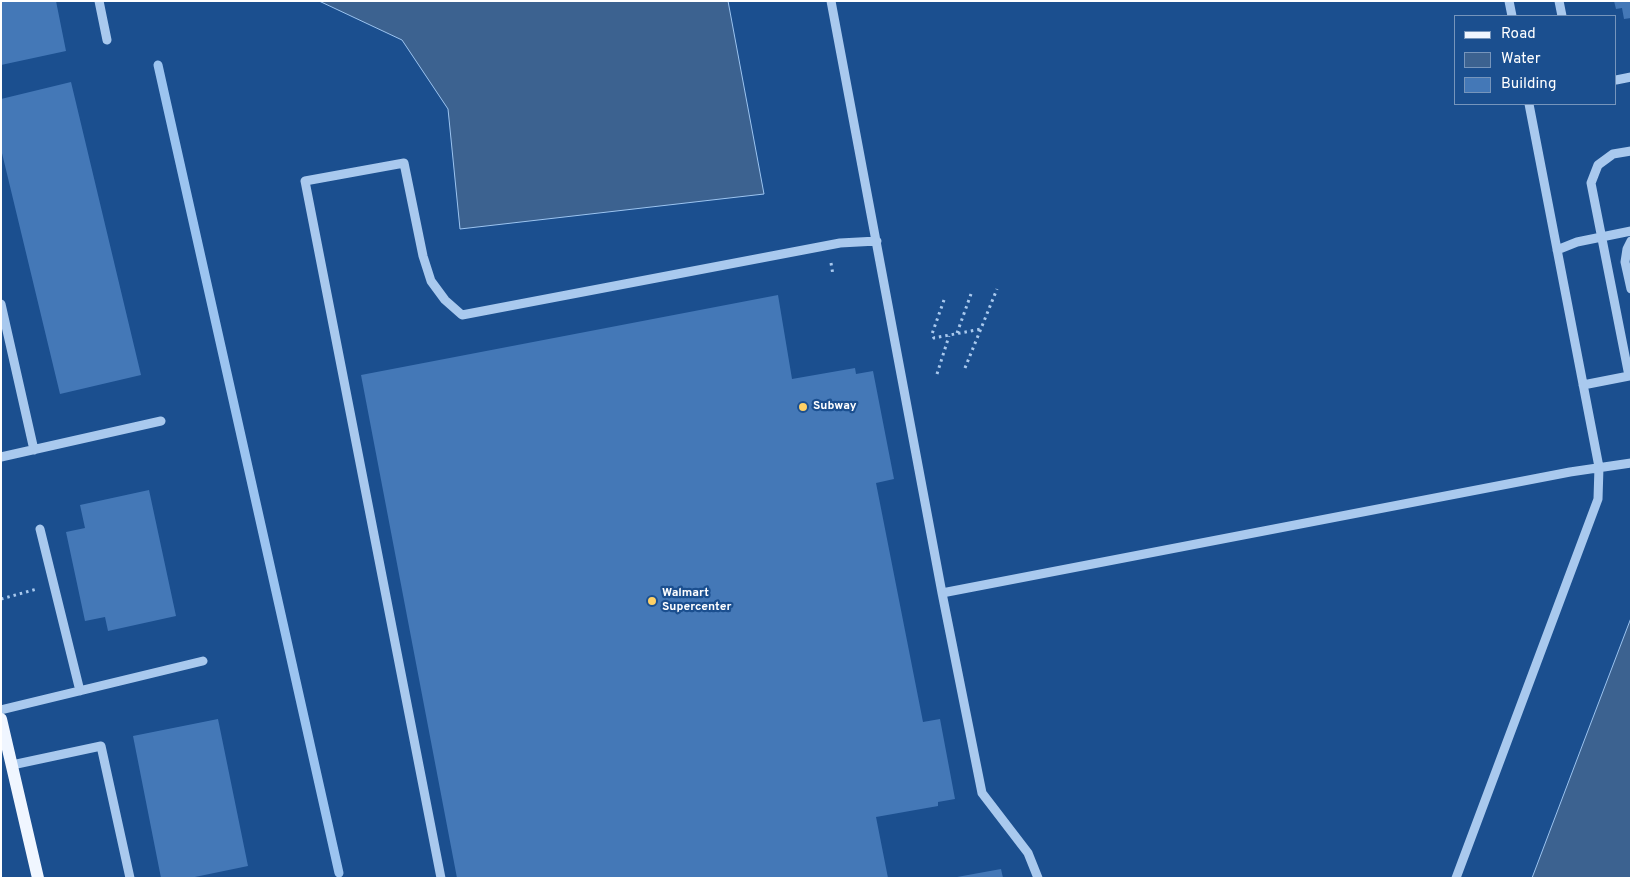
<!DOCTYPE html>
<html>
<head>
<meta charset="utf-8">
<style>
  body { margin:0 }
  #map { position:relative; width:1632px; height:879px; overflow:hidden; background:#1b4f8f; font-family:Overpass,sans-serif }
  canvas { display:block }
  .frame { position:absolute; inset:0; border:2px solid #fff; pointer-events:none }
  .legend { position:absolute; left:1454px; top:15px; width:162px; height:90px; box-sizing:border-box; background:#1b4f8f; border:1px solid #7695bc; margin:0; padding:6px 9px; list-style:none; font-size:15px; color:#fff }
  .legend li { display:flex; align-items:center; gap:10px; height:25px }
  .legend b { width:25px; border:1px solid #7695bc }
</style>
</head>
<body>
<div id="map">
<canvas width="1632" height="879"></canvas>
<div class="frame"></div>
<ul class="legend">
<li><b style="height:6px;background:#f0f6ff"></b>Road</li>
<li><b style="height:14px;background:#3c6290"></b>Water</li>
<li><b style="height:14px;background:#4478b7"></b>Building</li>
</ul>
</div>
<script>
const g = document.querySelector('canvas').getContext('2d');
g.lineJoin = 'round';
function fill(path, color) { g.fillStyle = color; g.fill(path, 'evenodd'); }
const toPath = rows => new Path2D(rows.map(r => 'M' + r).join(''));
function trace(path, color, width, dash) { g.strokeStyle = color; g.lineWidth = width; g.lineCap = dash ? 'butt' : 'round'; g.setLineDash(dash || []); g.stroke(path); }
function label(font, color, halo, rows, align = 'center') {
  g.font = font + ' Overpass,sans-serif'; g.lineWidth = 4.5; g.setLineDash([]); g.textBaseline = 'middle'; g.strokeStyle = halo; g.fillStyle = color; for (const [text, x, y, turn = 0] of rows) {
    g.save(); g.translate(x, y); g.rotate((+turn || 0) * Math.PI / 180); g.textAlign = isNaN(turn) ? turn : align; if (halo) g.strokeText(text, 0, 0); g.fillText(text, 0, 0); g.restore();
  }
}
const water = toPath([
  [319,1,728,1,764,194,460,229,448,109,402,40,319,1],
  [1631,618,1631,878,1532,878,1584,741,1631,618]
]);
fill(water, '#3c6290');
trace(water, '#9cc4f0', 1);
trace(toPath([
  [158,65,339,873]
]), '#9cc4f0', 9);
fill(toPath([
  [1,1,56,1,66,51,1,65],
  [1614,1,1631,1,1631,18,1624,19,1622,8,1616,9],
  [71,82,141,375,60,394,1,149,1,99],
  [778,295,792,379,855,368,856,374,873,371,894,479,876,483,923,722,940,719,955,799,938,802,938,806,876,817,888,878,457,878,361,375],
  [149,490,176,616,108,631,105,617,85,621,66,532,85,528,80,505],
  [218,719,248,866,190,878,161,878,133,736],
  [1001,869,1003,878,957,878,957,877]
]), '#4478b7');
trace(toPath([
  [831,263,833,275],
  [944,300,932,334,934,338,981,329],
  [957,333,971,294],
  [965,368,997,289],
  [937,374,949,336],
  [1,599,37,589]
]), '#a9c9ee', 3, [2.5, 4]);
trace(toPath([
  [99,1,107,40],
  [831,1,942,593,982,793,1028,853,1038,878],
  [1509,1,1512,16],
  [1559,1,1562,16],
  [1616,80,1631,77],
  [1631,151,1613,154,1598,165,1591,183,1629,376,1631,375],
  [1631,241,1627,249,1625,262,1631,289],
  [1557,250,1577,242,1631,231],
  [1,304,34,450],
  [1583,385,1629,376],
  [1,457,161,421],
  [40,529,80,691],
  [942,593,1570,472,1631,463],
  [1,710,203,661],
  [12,765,101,746,130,878],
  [441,878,305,181,404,163,423,256,431,281,445,300,462,315,840,243,877,241],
  [1456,878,1598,499,1599,467,1529,104]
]), '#a9c9ee', 9);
trace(toPath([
  [1,719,38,878]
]), '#f0f6ff', 12);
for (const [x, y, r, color] of [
  [803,407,5,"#ffd166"],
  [652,601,5,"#ffd166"]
]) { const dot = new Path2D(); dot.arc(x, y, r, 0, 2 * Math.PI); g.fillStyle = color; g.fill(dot); trace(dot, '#1b4f8f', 2); }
label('bold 12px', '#fff', '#1b4f8f', [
  ["Subway",813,407],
  ["Walmart",662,594],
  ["Supercenter",662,608]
], 'left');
</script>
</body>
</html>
